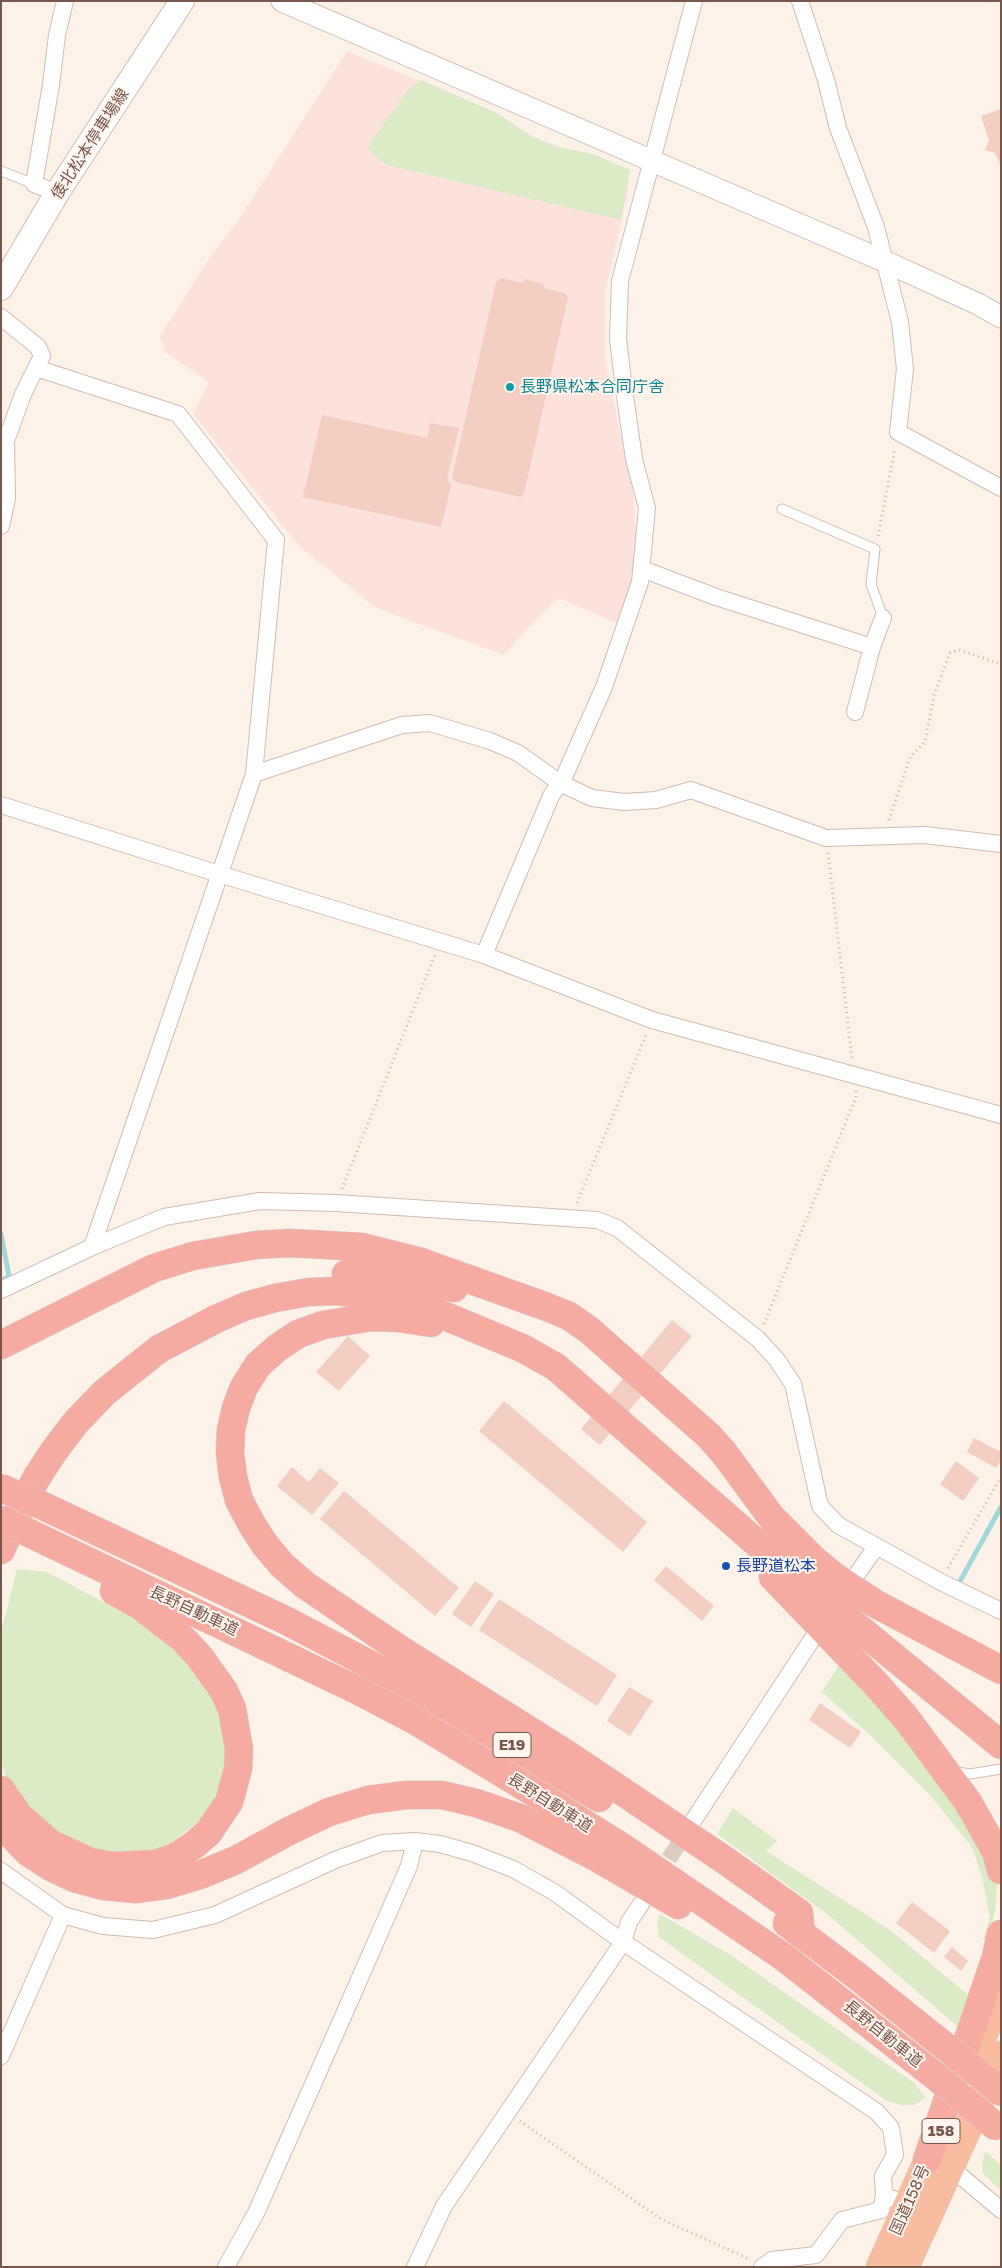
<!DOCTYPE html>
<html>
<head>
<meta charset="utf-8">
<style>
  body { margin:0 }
  #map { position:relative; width:1002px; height:2268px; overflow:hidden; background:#fcf2e8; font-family:"Golos Text",sans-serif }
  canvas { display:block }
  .frame { position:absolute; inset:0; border:2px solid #77564c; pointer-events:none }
</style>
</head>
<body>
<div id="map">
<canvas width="1002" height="2268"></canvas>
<div class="frame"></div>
</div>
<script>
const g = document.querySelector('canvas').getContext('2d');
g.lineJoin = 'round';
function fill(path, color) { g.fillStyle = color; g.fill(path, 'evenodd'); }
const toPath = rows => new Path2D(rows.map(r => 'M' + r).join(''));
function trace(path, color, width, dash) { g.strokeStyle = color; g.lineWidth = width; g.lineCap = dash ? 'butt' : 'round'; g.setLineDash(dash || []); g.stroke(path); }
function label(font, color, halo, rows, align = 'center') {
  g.font = font + ' "Golos Text","Noto Sans JP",sans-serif'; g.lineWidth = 4; g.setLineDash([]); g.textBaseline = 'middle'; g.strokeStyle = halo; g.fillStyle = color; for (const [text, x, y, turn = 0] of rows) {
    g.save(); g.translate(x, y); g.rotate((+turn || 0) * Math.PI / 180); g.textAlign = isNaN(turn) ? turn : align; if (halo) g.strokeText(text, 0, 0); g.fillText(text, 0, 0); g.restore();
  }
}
fill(toPath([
  [347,51,497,113,531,136,561,148,593,154,630,170,627,196,605,293,605,361,633,491,637,542,633,576,620,619,614,622,559,598,542,613,504,655,376,608,300,547,193,414,209,382,164,351,162,341,159,338,210,257,238,221]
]), '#fde2dc');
fill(toPath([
  [421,80,497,113,531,136,561,148,593,154,630,170,621,220,387,165,368,150,370,143,408,90],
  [17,1569,47,1572,124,1613,167,1640,218,1699,228,1769,204,1818,165,1847,140,1858,102,1855,54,1839,8,1784,1,1761,1,1633],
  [841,1662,923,1755,987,1856,997,1883,996,1904,989,1940,983,1940,990,1917,982,1877,972,1847,929,1794,869,1734,822,1692],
  [733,1808,777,1841,766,1851,890,1930,968,1995,957,2026,827,1914,717,1834],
  [660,1914,732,1956,913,2082,926,2097,914,2105,901,2105,887,2101,659,1937,657,1926],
  [985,2151,1001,2165,1001,2191,983,2173,982,2165]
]), '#daebc6');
trace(toPath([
  [1,1234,9,1276,1,1281],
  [959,1583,1001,1507]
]), '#a2d7d8', 5);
fill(toPath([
  [1001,109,1001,166,995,153,985,150,989,141,981,116],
  [501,278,523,283,524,279,544,284,543,288,565,293,568,297,524,494,521,497,456,482,452,478,496,282],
  [322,415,427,438,430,423,459,428,447,479,451,486,441,527,303,497],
  [672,1320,692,1336,600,1445,581,1429],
  [348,1336,370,1356,339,1391,316,1372],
  [504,1401,647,1522,623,1552,479,1431],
  [974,1438,1001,1452,1001,1460,996,1468,967,1452],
  [956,1461,979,1478,963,1501,940,1484],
  [292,1467,309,1482,320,1468,339,1483,312,1515,277,1486],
  [344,1491,459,1588,435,1616,320,1519],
  [666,1566,714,1606,702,1621,654,1580],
  [475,1581,494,1594,471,1627,452,1614],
  [499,1599,617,1675,597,1706,479,1630],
  [629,1687,653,1701,630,1736,607,1721],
  [820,1703,861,1732,850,1748,809,1720],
  [912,1902,950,1931,934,1953,896,1923],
  [952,1947,968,1961,961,1971,944,1957]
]), '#f2cdc0');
trace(toPath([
  [656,1879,689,1828]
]), '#dbcbc1', 16, [16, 8]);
const service = toPath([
  [1,171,34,184],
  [782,509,875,549,871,584,883,618],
  [952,1771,970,1774,1001,1769]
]);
const minor = toPath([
  [800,1,826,80,838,128,876,227,900,322,905,369,898,432,1001,488],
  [57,193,34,184,51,85,57,35,65,1],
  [1,317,38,347,42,356,23,394,6,441,7,498,1,526],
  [36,368,178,414,276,540,254,774,92,1247],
  [642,569,716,597,872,647],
  [855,712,872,647,883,618],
  [254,774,402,725,430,723,490,741,518,753,560,783,592,798,624,802,656,800,691,790,826,838,925,835,1001,844],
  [1,805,219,874,484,955,652,1020,1001,1115],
  [484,955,551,796,564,777,604,687,640,582,647,508,634,459,624,389,618,339,620,281,694,1],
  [1,1290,92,1247,164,1217,260,1201,336,1203,597,1220,617,1228,758,1339,777,1360,793,1384,820,1506,838,1525,941,1582,1001,1611],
  [857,1574,876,1547],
  [691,1824,813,1638],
  [1,1871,63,1915,103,1926,153,1930,215,1915,335,1860,382,1843,415,1841,440,1844,472,1853,513,1869,554,1892,623,1942,877,2112,891,2128,895,2155,883,2176,884,2196,909,2204],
  [1,2056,63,1915],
  [950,2167,1001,2210],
  [226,2267,256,2213,345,2012,409,1866,415,1841],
  [415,2267,444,2206,623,1942,629,1922,641,1904],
  [762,2267,772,2260,816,2255,842,2220,881,2210,884,2196]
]);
const tertiary = toPath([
  [282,1,884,261,978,304,1001,317]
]);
const secondary = toPath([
  [1,288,57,193,182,1]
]);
const trunk = toPath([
  [972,2060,1001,1995],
  [880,2267,938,2138],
  [905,2267,1001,2055]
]);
const motorway = toPath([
  [346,1274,388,1276,454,1288],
  [431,1323,399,1318,372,1317,323,1325,298,1334,277,1348,258,1365,244,1387,236,1408,231,1430,230,1453,233,1477,239,1500,251,1523,265,1545,282,1565,305,1585,401,1650,562,1751,726,1861,799,1913,801,1934],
  [1,1345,154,1268,193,1256,256,1245,290,1243,362,1247,418,1261,547,1307,569,1316,589,1330,709,1436,724,1453,772,1518,813,1559,835,1577,876,1604,1001,1670],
  [39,1504,287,1621,430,1696,599,1798],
  [29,1533,359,1691,416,1721,540,1796,622,1847,785,1958,934,2075],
  [1,1550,18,1513,37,1477,54,1451,76,1422,105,1392,159,1349,216,1319,246,1306,275,1298,309,1292,335,1291,390,1296,416,1304,522,1348,556,1367,776,1560,1001,1745],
  [773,1577,874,1682,906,1718,968,1802,996,1852,1001,1870],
  [1,1790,19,1816,51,1844,91,1862,112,1866,156,1864,176,1857,194,1845,208,1833,229,1802,238,1769,239,1749,232,1709,224,1691,199,1656,182,1638,139,1605,114,1591],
  [1,1824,28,1852,51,1867,74,1878,103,1886,135,1889,166,1885,200,1875,236,1860,289,1831,329,1812,368,1800,406,1795,442,1795,476,1803,520,1818,594,1856,678,1905],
  [787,1923,857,1976,947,2048],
  [927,2160,996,1957,1001,1934]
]);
trace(service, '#d1bbb0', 11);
trace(minor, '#d1bbb0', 18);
trace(tertiary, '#d1bbb0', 23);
trace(secondary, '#d4baae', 26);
trace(trunk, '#d9d0cd', 29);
trace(motorway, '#d9d0cd', 29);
trace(toPath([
  [878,536,895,449],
  [889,820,910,757,925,742,934,695,950,653,959,650,1001,664],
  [828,853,852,1058],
  [342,1189,435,955],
  [577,1203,646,1035],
  [764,1324,856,1097,856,1091],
  [948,1568,1001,1477],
  [520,2121,661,2219,749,2259]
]), '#d7b0a2', 3, [1, 4]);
trace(service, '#fff', 9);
trace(minor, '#fff', 16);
trace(tertiary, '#fff', 21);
trace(secondary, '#fff', 24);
trace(trunk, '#f8bca1', 28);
trace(motorway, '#f6aba0', 28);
const motorwayBridge = toPath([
  [1,1488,39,1504],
  [1,1520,29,1533],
  [947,2048,1001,2092],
  [934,2075,995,2126]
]);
trace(motorwayBridge, '#d9d0cd', 29, []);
trace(motorwayBridge, '#f6aba0', 28);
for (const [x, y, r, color] of [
  [510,387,5,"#0f9aa8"],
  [726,1566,5,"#1a4fb4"]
]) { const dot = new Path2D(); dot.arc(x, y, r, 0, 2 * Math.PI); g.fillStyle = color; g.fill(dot); trace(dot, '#fff7ef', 2); }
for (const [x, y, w] of [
  [512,1745,38],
  [941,2131,38]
]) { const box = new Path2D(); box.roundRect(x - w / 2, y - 12.5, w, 25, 4); g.fillStyle = '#fff7ef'; g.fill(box); trace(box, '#77564c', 1); }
label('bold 15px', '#77564c', null, [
  ["E19",512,1745],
  ["158",941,2131]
]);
label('16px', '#77564c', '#fff7ef', [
  ["倭北松本停車場線",90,144,-57],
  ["長野自動車道",194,1611,25],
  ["長野自動車道",550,1803,32],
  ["長野自動車道",883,2034,39],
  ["国道158号",910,2200,-66]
]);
label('16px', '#0d838f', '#fff7ef', [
  ["長野県松本合同庁舎",520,387]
], 'left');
label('16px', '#164399', '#fff7ef', [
  ["長野道松本",736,1566]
], 'left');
</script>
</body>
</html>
